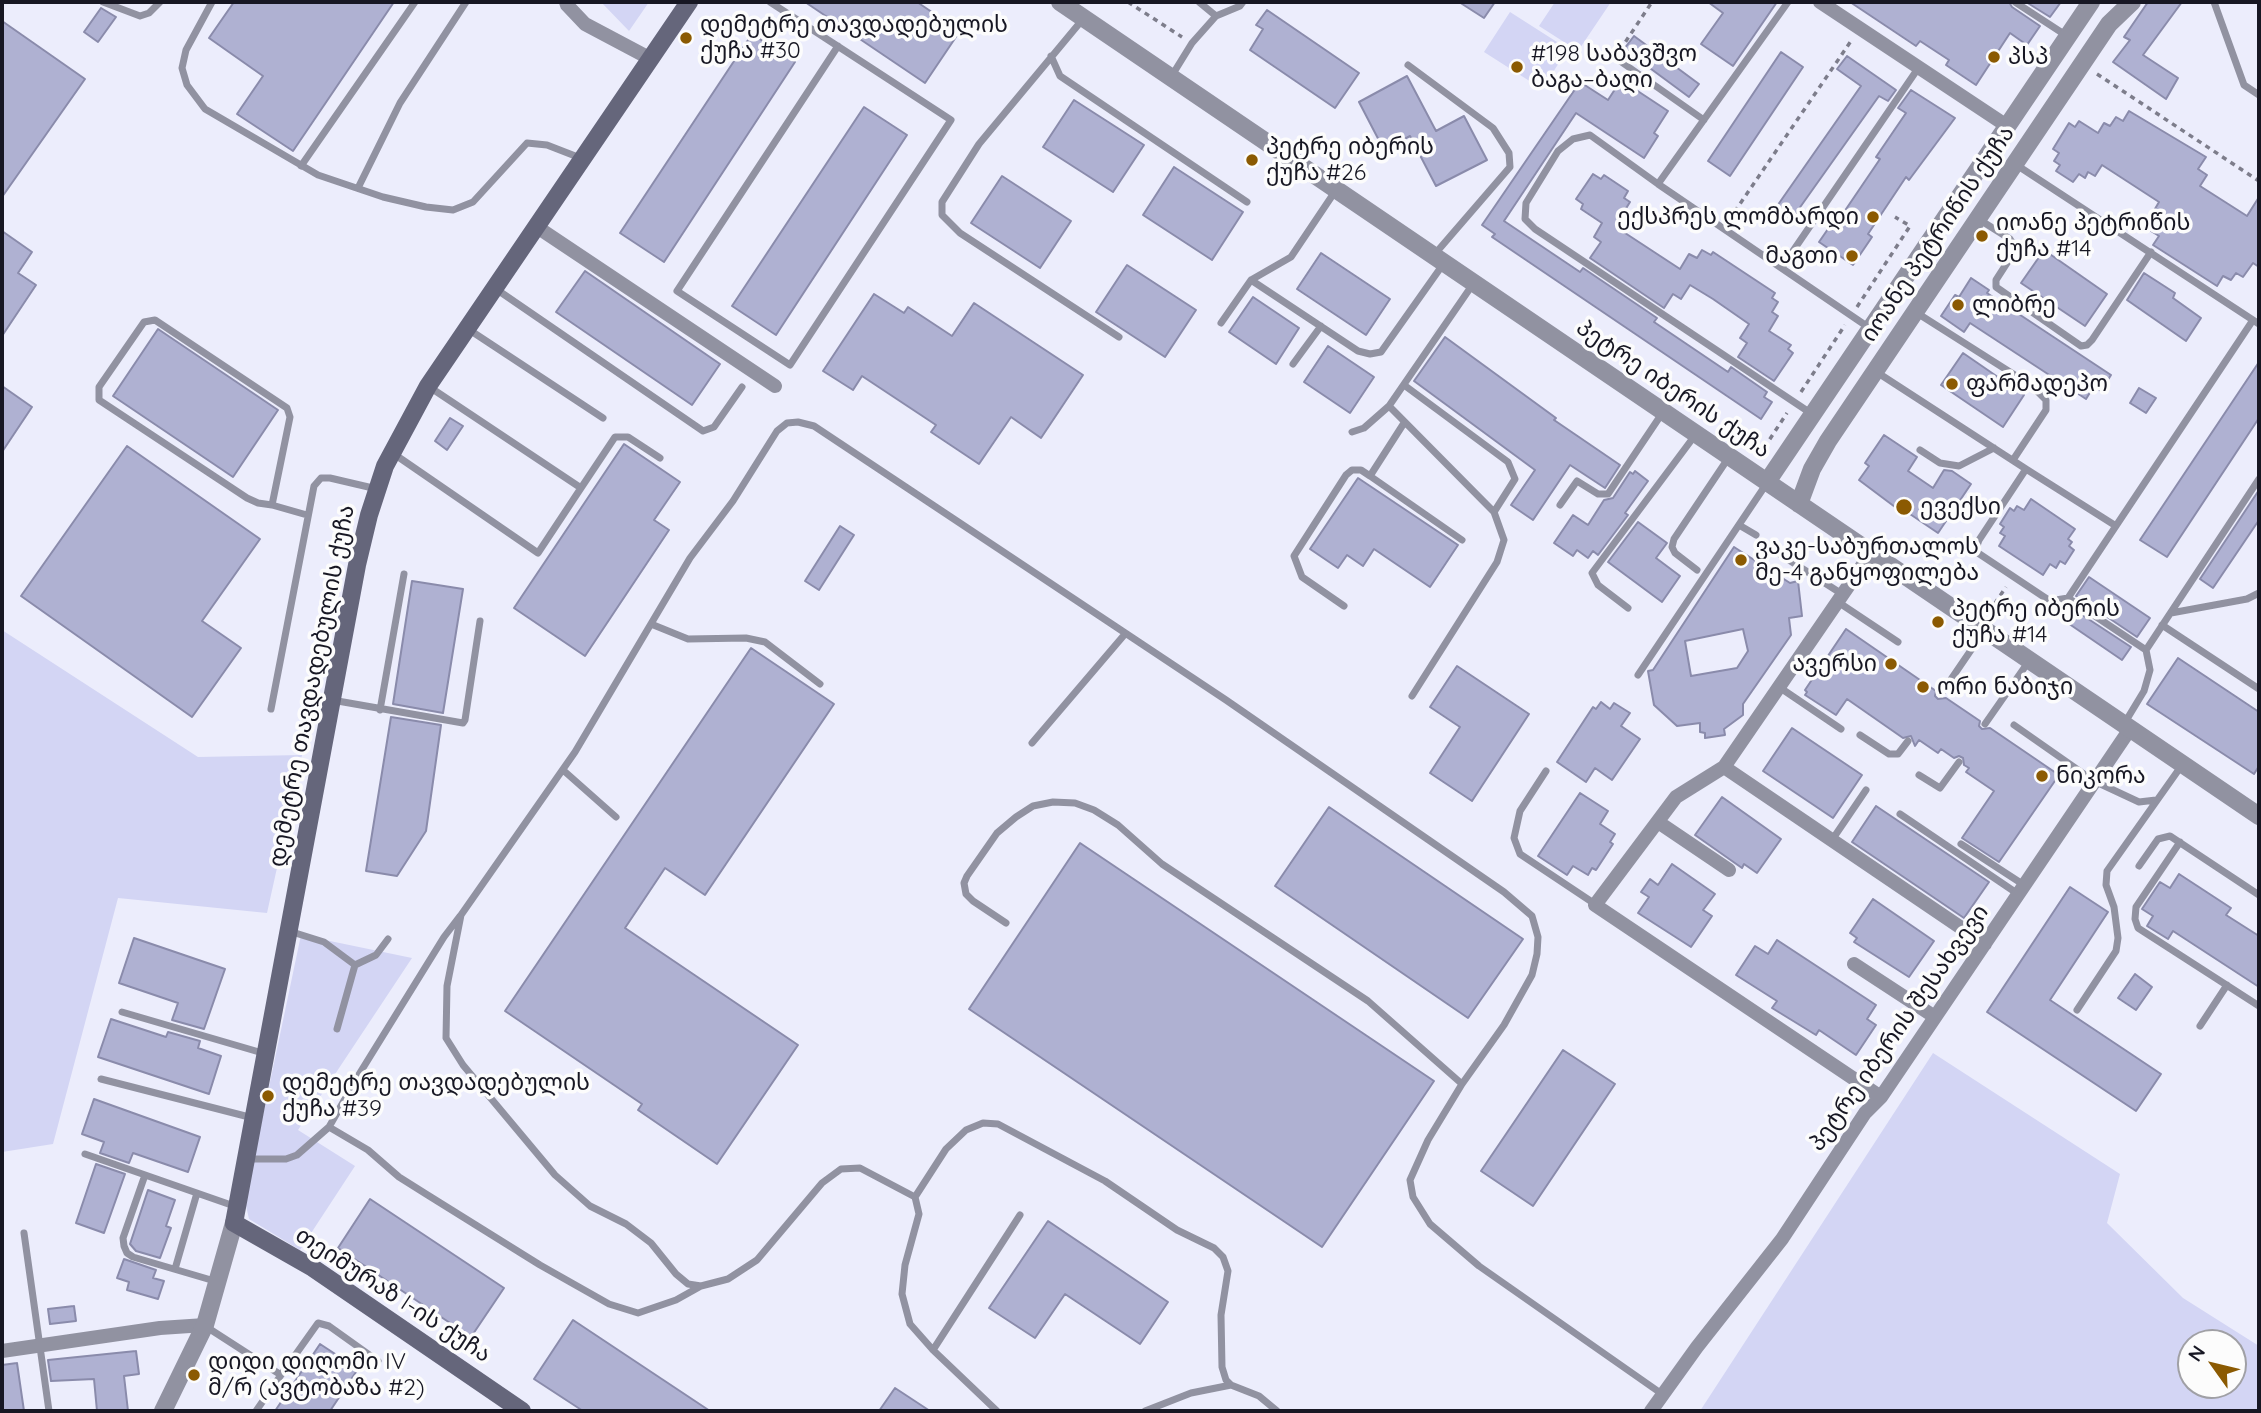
<!DOCTYPE html>
<html>
<head>
<meta charset="utf-8">
<style>
  body { margin:0 }
  #map { position:relative; width:2261px; height:1413px; overflow:hidden; background:#ecedfc; font-family:Quicksand,sans-serif }
  canvas { display:block }
  .frame { position:absolute; inset:0; border:4px solid #171723; pointer-events:none }
  .north { position:absolute; left:2177px; top:1329px; width:70px; height:70px; box-sizing:border-box; background:#fcfcfc; border:2px solid #a0a0a5; border-radius:50%; rotate:304deg; font-size:19px; font-weight:700; line-height:28px; text-align:center; color:#171723 }
  .north::after { content:''; display:block; margin:auto; width:24px; height:32px; background:#8b5a02; clip-path:polygon(50% 0,100% 100%,50% 72%,0 100%) }
</style>
</head>
<body>
<div id="map">
<canvas width="2261" height="1413"></canvas>
<div class="frame"></div>
<div class="north">N</div>
</div>
<script>
const g = document.querySelector('canvas').getContext('2d');
g.lineJoin = 'round';
function fill(path, color) { g.fillStyle = color; g.fill(path, 'evenodd'); }
const toPath = rows => new Path2D(rows.map(r => 'M' + r).join(''));
function trace(path, color, width, dash) { g.strokeStyle = color; g.lineWidth = width; g.lineCap = dash ? 'butt' : 'round'; g.setLineDash(dash || []); g.stroke(path); }
function label(font, color, halo, rows, align = 'center') {
  g.font = font + ' Quicksand,"Noto Sans Georgian",sans-serif'; g.lineWidth = 7; g.setLineDash([]); g.textBaseline = 'middle'; g.strokeStyle = halo; g.fillStyle = color; for (const [text, x, y, turn = 0] of rows) {
    g.save(); g.translate(x, y); g.rotate((+turn || 0) * Math.PI / 180); g.textAlign = isNaN(turn) ? turn : align; if (halo) g.strokeText(text, 0, 0); g.fillText(text, 0, 0); g.restore();
  }
}
fill(toPath([
  [601,2,649,2,629,31],
  [1555,2,1611,2,1578,51,1539,26],
  [1510,12,1568,49,1542,89,1484,52],
  [2,630,198,757,302,755,267,913,118,898,53,1144,2,1152],
  [301,935,412,958,298,1130,355,1166,300,1250,249,1219,245,1201],
  [1933,1053,2120,1174,2107,1223,2183,1298,2259,1346,2259,1411,1700,1411],
  [2233,1343,2233,1385,2191,1385,2191,1343]
]), '#d3d5f4');
const building = toPath([
  [234,2,394,2,293,151,237,114,263,76,209,38,234,2],
  [805,2,917,2,960,31,925,83,805,2],
  [1459,2,1495,2,1484,18,1459,2],
  [1708,2,1777,2,1733,66,1701,44,1723,13,1708,2],
  [1850,2,2009,2,2012,7,2040,26,2027,45,2010,33,1976,85,1946,65,1949,60,1920,41,1916,46,1850,2],
  [2026,2,2061,2,2050,17,2026,2],
  [2148,2,2182,2,2143,55,2178,78,2166,99,2113,62,2130,40,2124,37,2148,2],
  [101,8,116,17,98,42,84,32,101,8],
  [1267,10,1359,73,1335,108,1250,50,1263,29,1256,25,1267,10],
  [2,21,85,79,2,197,2,21],
  [752,34,795,62,664,262,620,233,752,34],
  [1634,36,1699,84,1689,97,1624,49,1634,36],
  [1781,52,1803,67,1730,176,1708,161,1781,52],
  [1847,56,1896,90,1888,101,1879,96,1791,220,1775,209,1861,86,1837,69,1847,56],
  [1407,76,1436,131,1464,116,1487,160,1436,186,1410,136,1384,150,1359,102,1407,76],
  [1621,80,1668,111,1654,133,1658,136,1644,158,1576,113,1504,221,1580,272,1583,268,1657,318,1654,322,1728,372,1731,367,1767,392,1764,397,1772,402,1761,419,1492,237,1495,234,1482,225,1580,82,1608,100,1621,80],
  [1911,90,1955,118,1909,180,1906,177,1868,234,1872,237,1853,265,1819,242,1839,213,1842,215,1880,159,1876,157,1906,113,1898,108,1911,90],
  [1074,100,1144,145,1113,192,1043,147,1074,100],
  [864,107,907,135,776,335,732,306,864,107],
  [2129,111,2206,157,2198,169,2207,175,2200,186,2247,216,2259,197,2259,267,2253,263,2243,277,2236,273,2231,280,2223,276,2217,286,2153,245,2159,236,2151,231,2159,218,2152,214,2159,202,2102,165,2095,176,2088,172,2085,178,2079,174,2073,182,2056,171,2060,165,2054,161,2059,153,2053,149,2069,123,2075,127,2079,121,2098,133,2104,123,2110,126,2116,117,2123,121,2129,111],
  [1174,167,1243,212,1212,260,1143,215,1174,167],
  [1593,174,1601,179,1604,175,1628,191,1624,198,1630,202,1625,210,1633,216,1622,231,1680,269,1689,254,1697,258,1702,250,1711,255,1713,252,1775,293,1772,298,1778,302,1772,312,1778,316,1769,331,1791,345,1788,349,1793,353,1774,381,1738,357,1747,343,1740,338,1749,324,1713,299,1690,285,1681,299,1673,294,1664,308,1590,258,1601,242,1594,237,1602,223,1581,209,1583,204,1576,199,1593,174],
  [1002,176,1071,221,1040,268,971,223,1002,176],
  [2,231,32,252,18,273,36,285,2,336,2,231],
  [2044,250,2107,294,2085,326,2021,283,2044,250],
  [1321,253,1390,299,1366,335,1297,289,1321,253],
  [1127,265,1196,310,1165,357,1096,312,1127,265],
  [585,271,720,364,692,405,556,312,585,271],
  [2144,273,2175,293,2173,298,2201,318,2186,341,2127,300,2144,273],
  [1971,278,1989,290,1987,293,2111,375,2101,391,2094,386,2086,399,1970,323,1964,332,1941,316,1955,295,1959,297,1971,278],
  [874,294,904,313,908,307,952,336,974,303,1083,375,1041,438,1011,417,979,464,931,432,936,425,862,376,853,390,823,371,874,294],
  [1253,297,1299,328,1276,364,1229,332,1253,297],
  [158,329,278,410,233,477,113,396,158,329],
  [1445,337,1556,418,1554,420,1620,465,1605,488,1570,465,1533,520,1511,505,1535,470,1414,381,1445,337],
  [1328,346,1374,377,1350,413,1304,382,1328,346],
  [1963,353,2024,395,2003,427,1941,385,1963,353],
  [2259,362,2259,418,2167,557,2140,540,2259,362],
  [2,386,32,407,2,452,2,386],
  [2139,388,2156,398,2146,413,2130,403,2139,388],
  [450,418,463,426,447,450,435,441,450,418],
  [1884,435,1917,457,1908,471,1933,488,1944,470,1952,471,1971,484,1938,533,1901,508,1899,510,1859,480,1869,466,1865,463,1884,435],
  [624,444,680,482,654,520,669,530,585,656,514,608,624,444],
  [127,446,260,539,202,621,241,648,192,717,21,596,127,446],
  [1635,471,1648,481,1625,513,1628,515,1598,555,1593,551,1588,558,1577,550,1573,556,1554,543,1573,515,1588,525,1604,500,1613,498,1630,472,1633,474,1635,471],
  [1358,478,1458,545,1430,587,1374,549,1363,566,1347,555,1338,568,1310,549,1358,478],
  [2259,490,2259,520,2213,588,2200,579,2259,490],
  [2031,499,2075,529,2068,539,2072,542,2069,546,2074,550,2065,564,2060,561,2056,568,2050,564,2043,575,1999,546,2005,536,2000,533,2004,527,2000,524,2010,508,2014,511,2017,506,2024,510,2031,499],
  [1638,522,1667,543,1656,558,1680,576,1662,602,1608,562,1638,522],
  [840,526,854,535,819,590,805,581,840,526],
  [1734,547,1790,583,1798,581,1802,616,1789,618,1791,635,1743,704,1743,715,1724,729,1725,735,1705,738,1705,733,1700,732,1700,723,1677,726,1654,705,1648,671,1653,670,1734,547],
  [1743,629,1748,651,1737,668,1691,676,1685,641,1743,629],
  [2089,577,2150,618,2137,637,2076,596,2089,577],
  [412,581,463,589,443,713,393,704,412,581],
  [2067,605,2131,647,2122,660,2059,617,2067,605],
  [1846,629,1936,691,1935,696,1938,699,1946,698,1980,721,1979,726,1982,729,1990,728,2059,775,1999,862,1962,838,1994,791,1966,772,1969,768,1964,765,1963,758,1959,756,1954,758,1941,749,1938,753,1919,740,1915,746,1911,736,1903,738,1847,699,1836,715,1805,695,1807,692,1805,690,1846,629],
  [751,648,834,704,705,895,665,868,625,928,798,1045,717,1164,638,1110,642,1104,505,1011,751,648],
  [2178,658,2259,712,2259,766,2254,774,2147,704,2178,658],
  [1457,666,1529,714,1472,801,1430,773,1460,727,1430,707,1457,666],
  [1601,702,1610,709,1614,703,1630,713,1621,726,1640,739,1612,780,1595,768,1586,782,1557,762,1593,707,1596,709,1601,702],
  [391,717,441,725,426,831,397,876,366,871,391,717],
  [1792,728,1862,775,1833,818,1763,771,1792,728],
  [1580,793,1608,811,1600,824,1615,834,1610,842,1613,844,1596,870,1592,868,1588,875,1573,866,1567,875,1538,856,1580,793],
  [1722,797,1781,839,1757,873,1744,864,1742,868,1695,835,1722,797],
  [1876,806,1989,882,1964,918,1852,842,1876,806],
  [1329,807,1523,939,1468,1018,1275,886,1329,807],
  [1080,843,1434,1081,1322,1247,969,1009,1080,843],
  [1672,864,1715,894,1703,910,1712,916,1691,947,1638,913,1649,897,1641,892,1650,879,1658,885,1672,864],
  [2179,874,2231,908,2226,915,2259,936,2259,987,2173,931,2168,939,2147,926,2153,916,2142,909,2160,882,2170,888,2179,874],
  [2070,887,2108,912,2050,1000,2161,1074,2136,1111,1987,1012,2070,887],
  [1873,899,1934,941,1909,977,1854,942,1857,938,1850,933,1873,899],
  [134,938,225,969,204,1029,172,1020,178,1003,119,983,134,938],
  [1777,940,1876,1005,1867,1019,1876,1025,1856,1055,1819,1030,1816,1035,1772,1008,1777,1001,1736,975,1755,946,1768,954,1777,940],
  [2135,974,2152,987,2136,1010,2118,998,2135,974],
  [111,1019,166,1037,168,1032,200,1041,198,1048,221,1056,209,1094,98,1057,111,1019],
  [1563,1050,1615,1084,1533,1206,1481,1171,1563,1050],
  [94,1099,200,1137,188,1172,133,1153,129,1163,100,1153,104,1142,82,1134,94,1099],
  [96,1164,125,1174,104,1233,76,1223,96,1164],
  [148,1190,175,1200,166,1226,171,1228,160,1258,136,1251,130,1244,148,1190],
  [370,1199,504,1288,471,1337,338,1248,370,1199],
  [1048,1221,1168,1302,1140,1344,1065,1294,1035,1338,989,1308,1048,1221],
  [124,1259,156,1270,153,1278,164,1281,158,1299,127,1290,129,1282,117,1278,124,1259],
  [74,1306,76,1321,50,1324,48,1309,74,1306],
  [573,1320,710,1411,583,1411,534,1379,573,1320],
  [320,1344,358,1369,330,1411,275,1411,320,1344],
  [136,1351,139,1374,124,1376,128,1411,97,1411,94,1379,51,1381,48,1360,136,1351],
  [17,1363,24,1411,2,1411,2,1365,17,1363],
  [895,1388,930,1411,879,1411,895,1388]
]);
fill(building, '#afb1d2');
trace(building, '#8a8bab', 2);
trace(toPath([
  [1128,2,1182,37],
  [1620,50,1652,2],
  [2097,74,2259,181],
  [1729,220,1851,41],
  [1857,307,1910,226,1895,217],
  [1801,392,1845,325],
  [1762,455,1760,454,1787,413],
  [1989,612,2006,587]
]), '#7d7d8b', 3.5, [5, 5]);
trace(toPath([
  [103,2,140,16,149,13,160,2],
  [212,2,186,50,182,68,187,85,205,109,318,175,383,197,426,207,453,210,473,202,527,143,547,145,583,159],
  [770,2,951,120,790,365,677,291,838,46],
  [1199,2,1216,16],
  [2015,2,2067,36],
  [2214,2,2244,85,2259,95],
  [1083,19,979,144,942,202,942,215,960,233,1119,337],
  [1051,56,1060,76,1247,202],
  [1620,61,1704,120],
  [1408,65,1493,128,1509,153,1510,167,1434,255],
  [1171,77,1192,43,1216,16,1240,6,1243,2],
  [2015,164,2259,324],
  [301,166,415,2],
  [1658,184,1788,2],
  [358,188,400,103,466,2],
  [1980,220,2010,239,2016,249,1996,280,1996,287,2081,346,2087,345,2092,340,2151,252],
  [1782,267,1919,67],
  [1251,280,1358,351,1370,354,1381,352,1444,263],
  [496,289,703,431,714,427,742,387],
  [1917,313,2032,386,2046,400,2046,410,2013,460],
  [1221,323,1251,280,1291,257,1336,190],
  [468,329,603,418],
  [1293,364,1321,326],
  [1875,371,2026,469,1979,540,1976,549,1978,553,2050,601,2068,598,2146,650],
  [1404,385,1508,462,1515,479,1494,512],
  [1812,414,1535,229,1525,219,1526,203,1558,151,1573,139,1590,135,1658,184,1871,329],
  [1352,432,1364,428,1389,406],
  [1920,450,1940,463,1959,466,1994,448],
  [394,454,538,553,581,488,428,386],
  [2026,469,2116,526],
  [1370,476,1462,540],
  [581,488,615,437,628,437,660,458],
  [272,505,258,503,247,498,99,400,99,387,144,322,155,320,287,408,290,417,272,505,307,515],
  [1560,505,1577,481,1598,494,1608,494,1663,412],
  [1739,525,1756,535],
  [1778,553,1842,594],
  [1697,570,1675,553,1672,547,1674,539,1729,457],
  [2068,598,2253,320],
  [1838,602,1898,642],
  [1344,606,1302,577,1294,556,1346,475,1352,470,1361,470,1370,476,1404,423],
  [1628,608,1598,585,1592,573,1696,434],
  [2171,613,2247,599,2259,593],
  [651,624,688,639,746,638,765,642,820,684],
  [2162,625,2259,689],
  [1638,675,1767,483],
  [1779,687,1841,729],
  [1941,694,1984,631],
  [1412,696,1497,562,1504,540,1494,512,1389,406,1473,284],
  [332,700,463,723,465,720,480,621],
  [271,709,314,486,321,478,330,478,377,489],
  [380,710,404,574],
  [1985,724,2029,661],
  [2124,724,2144,691,2150,670,2146,650,2259,479],
  [2014,725,2094,781,2139,802,2156,800],
  [1860,735,1889,754,1898,754,1908,741],
  [1032,743,1125,634],
  [563,770,616,817],
  [1546,771,1520,811,1514,838,1520,854,1595,904],
  [1919,775,1940,788,1959,762],
  [1900,814,2018,894],
  [1832,840,1866,790],
  [2180,842,2136,907,2135,919,2138,928,2259,1006],
  [1961,844,2024,885],
  [2139,866,2158,839,2170,836,2259,895],
  [1006,923,973,901,966,894,964,883,967,876,997,833,1016,817,1033,806,1053,802,1075,803,1094,810,1118,825,1162,864,1368,1001,1462,1084,1428,1140,1410,1180,1413,1197,1430,1224,1479,1266,1662,1394],
  [289,931,324,942,355,965,337,1029],
  [355,965,376,955,388,939],
  [2077,1010,2116,951,2118,938,2114,907,2106,885,2107,871,2182,765],
  [122,1012,266,1054],
  [2200,1026,2227,985],
  [101,1079,253,1118],
  [329,1127,368,1150,399,1177,426,1194,540,1265,609,1304,638,1313,676,1300,701,1286],
  [85,1154,237,1207],
  [247,1159,286,1159,297,1155,329,1127,358,1076,444,937,460,916],
  [145,1175,123,1238,124,1246,127,1253,133,1257,218,1282],
  [915,1197,919,1214,905,1265,902,1294,910,1324,933,1350,997,1411],
  [24,1233,49,1411],
  [175,1269,197,1193],
  [205,1326,281,1375,318,1323,329,1326,378,1361],
  [933,1350,1020,1215],
  [256,1411,281,1375],
  [1145,1411,1191,1393,1231,1385],
  [1277,1411,1259,1396,1231,1385,1226,1380,1222,1367,1221,1315,1228,1271,1223,1257,1214,1248,1177,1230,1105,1181,998,1124,983,1123,966,1130,946,1149,915,1197,860,1168,841,1169,822,1183,757,1260,728,1279,701,1286,688,1284,676,1274,651,1243,626,1224,590,1206,555,1175,463,1065,446,1038,447,986,461,915,575,752,690,558,733,501,777,431,787,423,798,422,814,426,1226,700,1504,892,1532,916,1538,937,1537,954,1532,975,1504,1025,1462,1084]
]), '#9192a1', 7);
trace(toPath([
  [566,2,567,5,585,24,651,59],
  [1820,2,2007,126],
  [537,227,775,386],
  [1871,553,1724,767,1676,797,1595,905,1881,1097],
  [1724,767,1985,944],
  [1658,822,1729,870],
  [1854,964,1935,1017],
  [2,1351,160,1328,205,1325],
  [1651,1411,1697,1347,1782,1239,1865,1113,1881,1097,2130,729]
]), '#9192a1', 14);
trace(toPath([
  [1060,2,2259,816],
  [1767,482,2091,2],
  [1799,504,1812,469,1828,441,2109,24,2132,2],
  [163,1411,205,1325,234,1223]
]), '#9192a1', 18);
trace(toPath([
  [522,1411,313,1268,234,1223,357,565,369,515,385,466,428,386,689,2]
]), '#65667b', 18);
for (const [x, y, r, color] of [
  [686,38,7,"#8b5a02"],
  [1994,57,7,"#8b5a02"],
  [1517,67,7,"#8b5a02"],
  [1252,160,7,"#8b5a02"],
  [1873,217,7,"#8b5a02"],
  [1982,236,7,"#8b5a02"],
  [1852,256,7,"#8b5a02"],
  [1958,305,7,"#8b5a02"],
  [1952,384,7,"#8b5a02"],
  [1904,507,9,"#8b5a02"],
  [1741,560,7,"#8b5a02"],
  [1938,622,7,"#8b5a02"],
  [1891,664,7,"#8b5a02"],
  [1923,687,7,"#8b5a02"],
  [2042,776,7,"#8b5a02"],
  [268,1096,7,"#8b5a02"],
  [194,1375,7,"#8b5a02"]
]) { const dot = new Path2D(); dot.arc(x, y, r, 0, 2 * Math.PI); g.fillStyle = color; g.fill(dot); trace(dot, '#fcfcfc', 2.5); }
label('23px', '#171723', '#fcfcfc', [
  ["დემეტრე თავდადებულის",700,25],
  ["ქუჩა #30",700,51],
  ["#198 საბავშვო",1531,54],
  ["ბაგა–ბაღი",1531,80],
  ["პსპ",2008,57],
  ["პეტრე იბერის",1266,147],
  ["ქუჩა #26",1266,173],
  ["ექსპრეს ლომბარდი",1859,217,"right"],
  ["იოანე პეტრიწის",1996,223],
  ["ქუჩა #14",1996,249],
  ["მაგთი",1838,256,"right"],
  ["ლიბრე",1972,305],
  ["ფარმადეპო",1966,384],
  ["ევექსი",1920,507],
  ["ვაკე-საბურთალოს",1755,547],
  ["მე-4 განყოფილება",1755,573],
  ["პეტრე იბერის",1952,609],
  ["ქუჩა #14",1952,635],
  ["ავერსი",1877,664,"right"],
  ["ორი ნაბიჯი",1937,687],
  ["ნიკორა",2056,776],
  ["დემეტრე თავდადებულის",282,1083],
  ["ქუჩა #39",282,1109],
  ["დიდი დიღომი IV",208,1362],
  ["მ/რ (ავტობაზა #2)",208,1388]
], 'left');
label('23px', '#171723', '#fcfcfc', [
  ["იოანე პეტრიწის ქუჩა",1938,234,-56],
  ["პეტრე იბერის ქუჩა",1673,389,34],
  ["დემეტრე თავდადებულის ქუჩა",312,686,-79],
  ["პეტრე იბერის შესახვევი",1899,1028,-55],
  ["თეიმურაზ I-ის ქუჩა",393,1295,33]
]);
</script>
</body>
</html>
